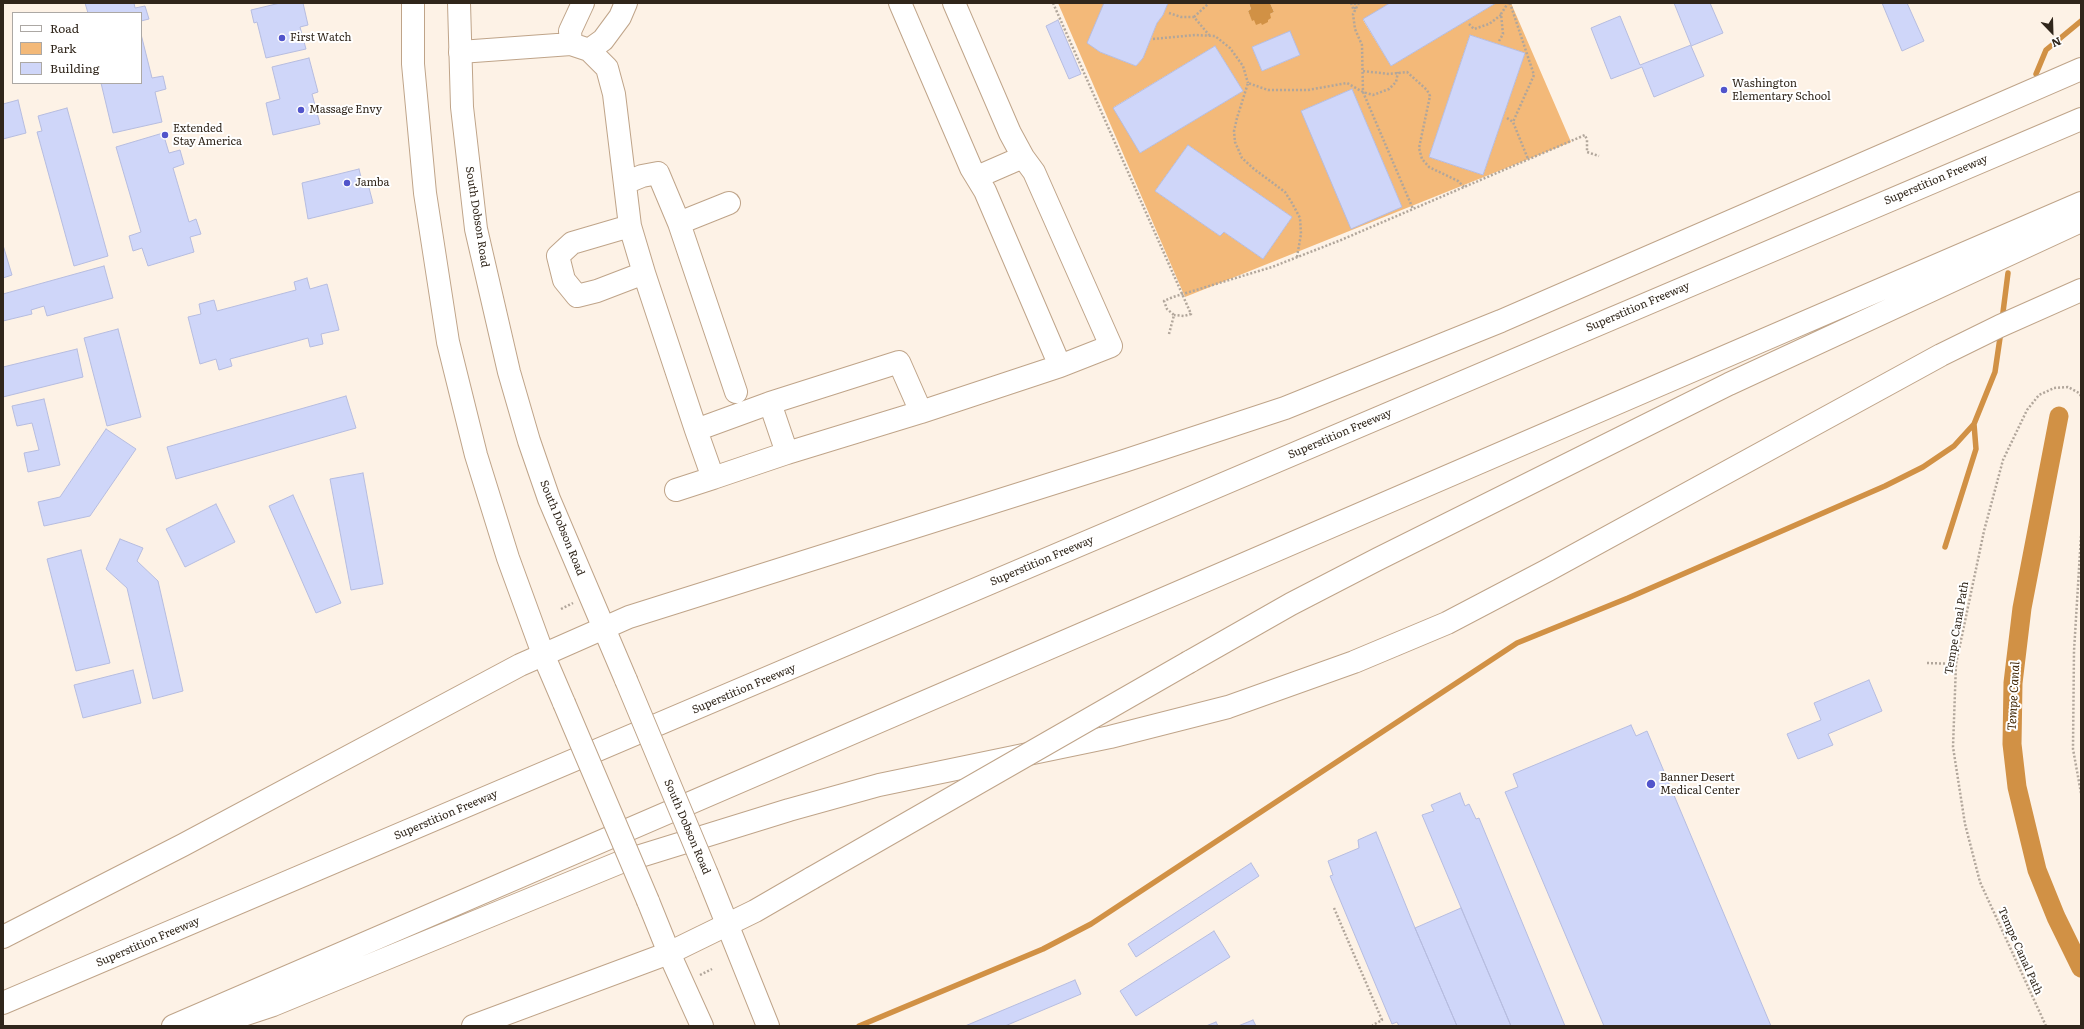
<!DOCTYPE html>
<html>
<head>
<meta charset="utf-8">
<style>
  body { margin:0 }
  #map { position:relative; width:2084px; height:1029px; overflow:hidden; background:#fdf2e6; font-family:Literata,serif }
  canvas { display:block }
  .frame { position:absolute; inset:0; border:4px solid #30261b; pointer-events:none }
  .legend { position:absolute; left:12px; top:12px; width:130px; height:72px; box-sizing:border-box; background:#fff; border:1px solid #aca8a4; margin:0; padding:5px 7px; list-style:none; font-size:12px; color:#30261b }
  .legend li { display:flex; align-items:center; gap:8px; height:20px }
  .legend b { width:20px; border:1px solid #aca8a4 }
  .north { position:absolute; left:2032px; top:12px; width:40px; height:40px; -webkit-text-stroke:3px #fff; paint-order:stroke; rotate:157deg; font-size:11px; font-weight:700; line-height:16px; text-align:center; color:#30261b }
  .north::after { content:''; display:block; margin:auto; width:14px; height:18px; background:#30261b; clip-path:polygon(50% 0,100% 100%,50% 72%,0 100%) }
</style>
</head>
<body>
<div id="map">
<canvas width="2084" height="1029"></canvas>
<div class="frame"></div>
<ul class="legend">
<li><b style="height:5px;background:#fff"></b>Road</li>
<li><b style="height:11px;background:#f3b979"></b>Park</li>
<li><b style="height:11px;background:#cfd6f9"></b>Building</li>
</ul>
<div class="north">N</div>
</div>
<script>
const g = document.querySelector('canvas').getContext('2d');
g.lineJoin = 'round';
function fill(path, color) { g.fillStyle = color; g.fill(path, 'evenodd'); }
const toPath = rows => new Path2D(rows.map(r => 'M' + r).join(''));
function trace(path, color, width, dash) { g.strokeStyle = color; g.lineWidth = width; g.lineCap = dash ? 'butt' : 'round'; g.setLineDash(dash || []); g.stroke(path); }
function label(font, color, halo, rows, align = 'center') {
  g.font = font + ' Literata,serif'; g.lineWidth = 4; g.setLineDash([]); g.textBaseline = 'middle'; g.strokeStyle = halo; g.fillStyle = color; for (const [text, x, y, turn = 0] of rows) {
    g.save(); g.translate(x, y); g.rotate((+turn || 0) * Math.PI / 180); g.textAlign = isNaN(turn) ? turn : align; if (halo) g.strokeText(text, 0, 0); g.fillText(text, 0, 0); g.restore();
  }
}
fill(toPath([
  [1058,3,1104,3,1088,43,1100,52,1136,66,1143,58,1157,23,1163,15,1168,3,1249,3,1251,9,1248,11,1252,20,1267,20,1270,14,1274,12,1270,3,1390,3,1363,20,1391,66,1496,3,1511,3,1571,142,1185,297],
  [1289,32,1300,55,1262,71,1252,47],
  [1470,35,1525,53,1483,175,1429,157],
  [1215,46,1243,91,1140,153,1114,107],
  [1352,89,1402,207,1301,111],
  [1188,145,1292,217,1263,259,1224,232,1220,236,1155,191]
]), '#f3b979');
fill(toPath([
  [1249,3,1270,3,1274,12,1270,14,1271,18,1268,20,1268,22,1262,25,1261,23,1256,25,1254,20,1252,21,1248,11,1251,9]
]), '#d19145');
trace(toPath([
  [2036,74,2046,50,2081,21],
  [2002,320,2008,273],
  [1945,547,1976,449,1974,424],
  [859,1026,1043,949,1091,924,1517,643,1628,598,1885,486,1923,467,1954,446,1974,424,1995,372,2001,331]
]), '#d19145', 5.5);
trace(toPath([
  [2059,416,2022,608,2013,683,2012,744,2017,787,2037,870,2056,917,2081,968]
]), '#d19145', 19);
const building = toPath([
  [85,3,134,3,135,8,145,6,149,19,141,21,141,13,88,13,85,3],
  [280,3,303,3,308,25,300,27,306,49,266,58,257,22,254,23,251,10,280,3],
  [1104,3,1168,3,1163,15,1157,23,1143,58,1136,66,1100,52,1087,43,1104,3],
  [1390,3,1496,3,1391,66,1363,19,1390,3],
  [1674,3,1710,3,1723,33,1691,46,1704,76,1654,97,1642,67,1611,79,1591,28,1620,16,1640,65,1691,45,1674,3],
  [1882,3,1907,3,1924,41,1902,51,1882,3],
  [1058,20,1081,74,1069,79,1046,26,1058,20],
  [1290,31,1300,55,1262,71,1252,47,1290,31],
  [141,34,152,78,163,76,166,89,155,92,162,122,113,133,101,83,141,83,141,34],
  [1470,35,1525,53,1483,175,1429,157,1470,35],
  [1215,46,1243,91,1140,153,1113,108,1215,46],
  [309,58,318,92,312,94,320,124,273,135,266,103,280,99,272,67,309,58],
  [1352,89,1402,207,1351,229,1301,111,1352,89],
  [18,100,26,133,3,139,3,104,18,100],
  [67,108,108,256,74,266,37,132,42,131,38,116,67,108],
  [163,133,169,153,180,150,184,164,173,168,189,222,196,219,201,234,190,237,194,252,148,266,142,248,133,251,129,236,141,232,116,147,163,133],
  [1188,145,1292,217,1263,259,1224,232,1220,236,1155,191,1188,145],
  [359,169,363,185,368,184,373,203,308,219,302,183,359,169],
  [3,245,12,275,3,278,3,245],
  [104,266,113,298,47,316,44,306,31,310,32,314,3,321,3,294,104,266],
  [307,278,310,289,327,284,339,330,321,334,323,344,310,347,308,338,230,359,232,366,219,370,216,359,200,364,188,317,201,314,199,304,214,300,217,311,296,290,294,282,307,278],
  [118,329,141,417,107,426,84,338,118,329],
  [77,349,83,377,3,397,3,367,77,349],
  [346,396,356,428,176,479,167,447,346,396],
  [44,399,60,465,28,472,24,453,39,450,32,423,17,426,12,406,44,399],
  [106,429,136,449,90,516,44,526,38,502,60,497,106,429],
  [363,473,383,584,351,590,330,479,363,473],
  [293,495,341,603,316,613,269,506,293,495],
  [216,504,235,542,185,567,166,529,216,504],
  [120,539,143,548,137,561,158,581,183,691,153,699,127,588,106,569,120,539],
  [81,550,110,663,76,671,47,559,81,550],
  [133,670,141,703,83,718,74,685,133,670],
  [1869,680,1882,711,1828,734,1833,745,1798,759,1787,734,1821,720,1814,703,1869,680],
  [1631,725,1636,736,1647,731,1771,1026,1604,1026,1505,792,1518,787,1513,774,1631,725],
  [1460,793,1465,806,1469,804,1476,819,1479,818,1565,1026,1511,1026,1422,815,1434,811,1431,805,1460,793],
  [1376,832,1415,928,1457,1026,1399,1026,1397,1022,1392,1024,1330,876,1333,875,1328,861,1359,848,1358,840,1376,832],
  [1251,863,1259,876,1136,957,1128,944,1251,863],
  [1461,908,1511,1026,1457,1026,1415,928,1461,908],
  [1214,931,1230,957,1136,1016,1120,991,1214,931],
  [1075,980,1081,994,1005,1026,965,1026,1075,980],
  [1253,1020,1256,1026,1238,1026,1253,1020],
  [1216,1022,1218,1026,1206,1026,1216,1022]
]);
fill(building, '#cfd6f9');
trace(building, '#b6bcdf', 1);
const minor = toPath([
  [583,3,570,31,571,44,589,50,607,68,614,94,630,226,644,273,597,291,577,296,564,280,558,256,572,243,630,226],
  [900,3,971,168,985,191,1060,366,1111,346,1034,172,1023,157,1010,133,954,3],
  [589,50,603,40,620,17,626,3],
  [460,52,571,44],
  [977,177,1023,157],
  [625,183,642,176,658,173,679,223,736,392],
  [679,223,729,203],
  [644,273,696,430,713,478,787,453,770,403,696,430],
  [770,403,899,362,921,412,787,453],
  [921,412,1060,366],
  [676,490,713,478]
]);
const major = toPath([
  [413,3,413,64,425,193,448,342,476,455,508,558,543,654,564,703],
  [459,3,462,107,476,229,509,372,529,441,549,499,626,680],
  [707,874,768,1026],
  [648,901,669,953,702,1026]
]);
const highway = toPath([
  [1189,662,1291,604,1378,559,1729,384,2081,221],
  [3,937,183,845,520,665,629,617,1124,461,1285,408,1501,321,2081,69],
  [3,1003,2081,119],
  [173,1026,2081,203],
  [210,1026,273,1005,621,862,789,810,879,785,1110,737,1228,707,1354,662,1447,623,1548,570,1941,355,2000,326,2081,290],
  [473,1026,669,953,755,911,812,878]
]);
trace(minor, '#bfa489', 24);
trace(major, '#bfa489', 24);
trace(highway, '#bfa489', 24);
trace(toPath([
  [1053,3,1191,314,1184,316,1174,315],
  [1351,3,1354,11],
  [1359,3,1353,14,1355,29,1362,45,1363,92,1413,209],
  [1510,3,1534,75,1513,122],
  [1355,9,1355,3],
  [1169,13,1181,17,1194,17,1209,35],
  [1194,17,1209,3],
  [1469,24,1474,29,1489,24,1501,15],
  [1153,39,1195,35,1215,36,1230,48,1243,66,1248,83],
  [1499,41,1503,34,1501,14,1508,3],
  [1363,71,1389,74,1407,72,1427,90,1430,96,1419,148,1422,159,1429,167,1458,181,1464,187],
  [1507,118,1513,122,1528,159],
  [1297,257,1301,234,1300,218,1292,203,1285,192,1254,169,1242,158,1235,142,1234,131,1237,118,1248,83,1268,90,1308,90,1347,83,1363,92,1373,95,1389,89,1396,82,1398,72],
  [1169,334,1174,315,1167,309,1164,301,1173,297,1272,267,1341,240,1585,135,1587,140,1587,152,1599,156],
  [2081,536,2074,651,2073,749,2081,793],
  [561,609,573,603],
  [1927,663,1956,664],
  [1334,908,1382,1020,1373,1025,1373,1026],
  [700,975,712,969],
  [2046,1026,1980,882,1965,824,1953,747,1956,664,1984,531,2003,460,2027,410,2039,395,2054,388,2068,387,2079,393,2081,396]
]), '#b1a69b', 2.5, [2, 2]);
trace(minor, '#fff', 22);
trace(major, '#fff', 22);
trace(highway, '#fff', 22);
const majorBridge = toPath([
  [626,680,707,874],
  [564,703,648,901]
]);
const highwayBridge = toPath([
  [812,878,1189,662]
]);
trace(majorBridge, '#bfa489', 24, []);
trace(highwayBridge, '#bfa489', 24, []);
trace(majorBridge, '#fff', 22);
trace(highwayBridge, '#fff', 22);
for (const [x, y, r, color] of [
  [282,38,4,"#5154cb"],
  [1724,90,4,"#5154cb"],
  [301,110,4,"#5154cb"],
  [165,135,4,"#5154cb"],
  [347,183,4,"#5154cb"],
  [1651,784,5,"#5154cb"]
]) { const dot = new Path2D(); dot.arc(x, y, r, 0, 2 * Math.PI); g.fillStyle = color; g.fill(dot); trace(dot, '#fff', 1.5); }
label('11px', '#30261b', '#fff', [
  ["First Watch",290,38],
  ["Washington",1732,84],
  ["Elementary School",1732,97],
  ["Massage Envy",309,110],
  ["Extended",173,129],
  ["Stay America",173,142],
  ["Jamba",355,183],
  ["Banner Desert",1660,778],
  ["Medical Center",1660,791]
], 'left');
label('11px', '#30261b', '#fff', [
  ["Superstition Freeway",1936,180,-23],
  ["South Dobson Road",477,217,81],
  ["Superstition Freeway",1638,307,-23],
  ["Superstition Freeway",1340,434,-23],
  ["South Dobson Road",562,528,68],
  ["Superstition Freeway",1042,561,-23],
  ["Tempe Canal Path",1957,628,-80],
  ["Superstition Freeway",744,689,-23],
  ["Superstition Freeway",446,815,-23],
  ["South Dobson Road",687,827,67],
  ["Superstition Freeway",148,942,-23],
  ["Tempe Canal Path",2020,951,66]
]);
label('italic 12px', '#432908', '#fff', [
  ["Tempe Canal",2014,696,-87]
]);
</script>
</body>
</html>
